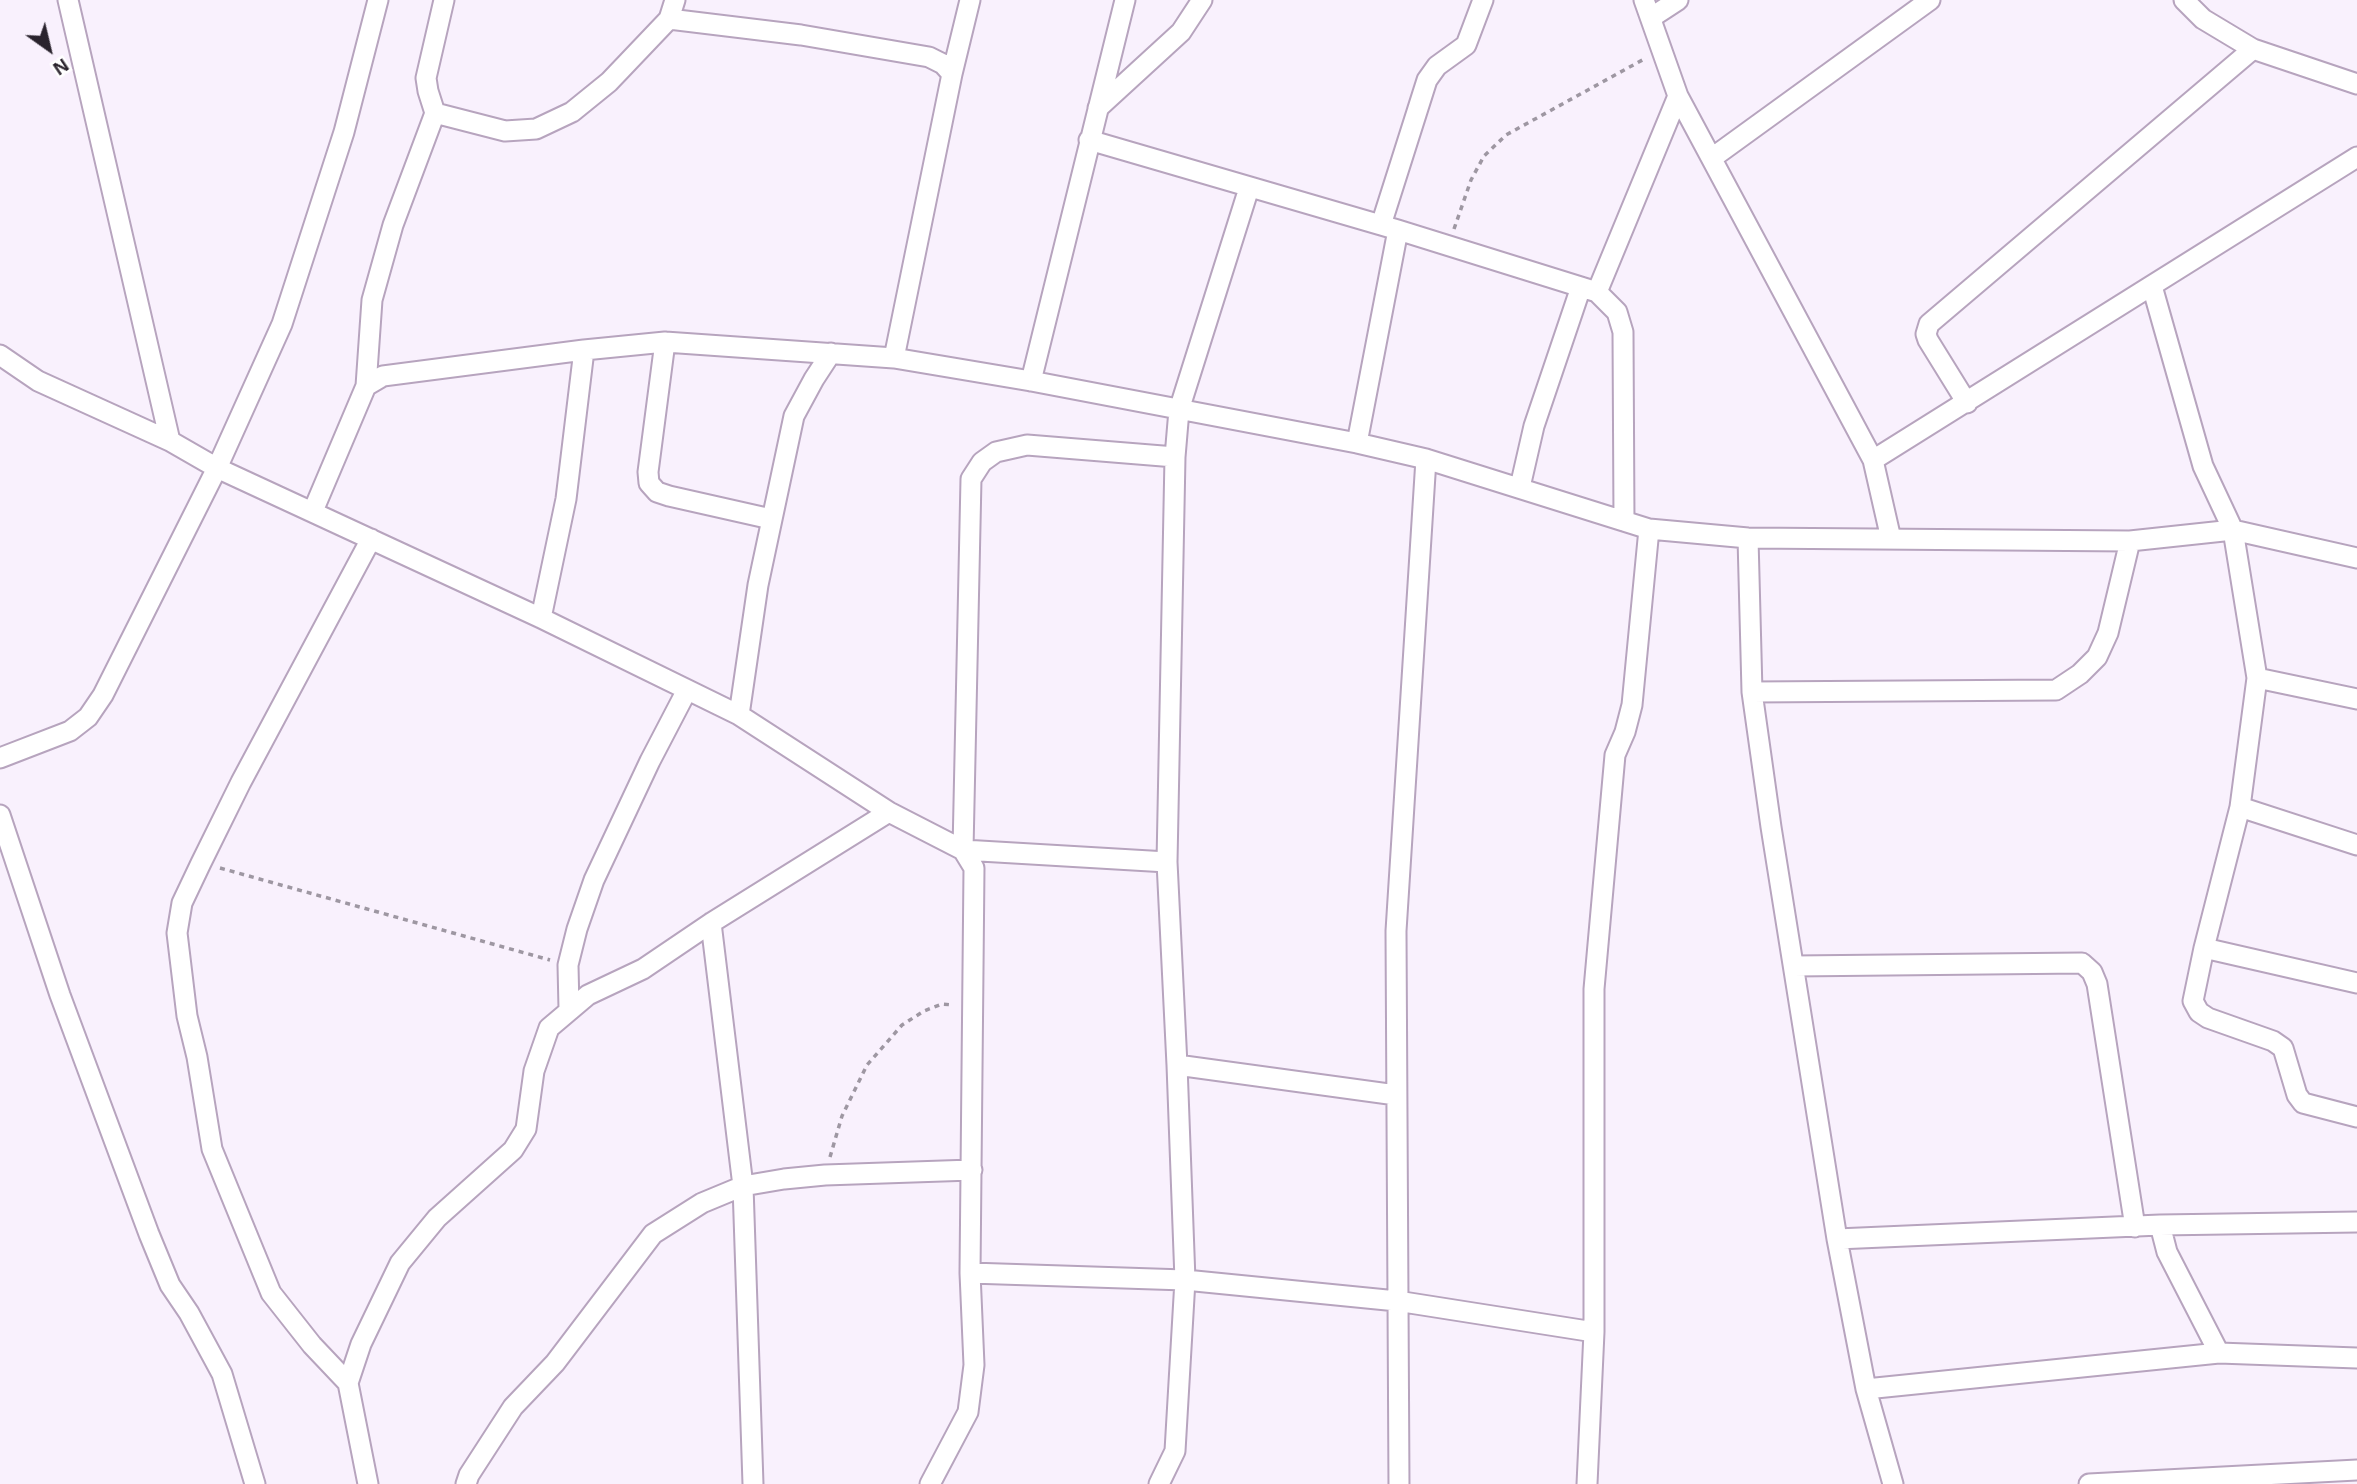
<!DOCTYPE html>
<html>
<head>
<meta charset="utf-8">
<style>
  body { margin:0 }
  #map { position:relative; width:2357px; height:1484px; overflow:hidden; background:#f9f1fd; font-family:Helvetica,sans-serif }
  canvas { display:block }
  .north { position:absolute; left:14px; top:14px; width:70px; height:70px; -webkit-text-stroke:5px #fff; paint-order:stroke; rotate:146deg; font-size:19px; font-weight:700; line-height:28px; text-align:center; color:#2a232d }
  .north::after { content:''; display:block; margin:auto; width:24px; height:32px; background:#2a232d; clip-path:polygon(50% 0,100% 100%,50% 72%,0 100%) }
</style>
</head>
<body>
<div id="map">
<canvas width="2357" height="1484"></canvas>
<div class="north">N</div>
</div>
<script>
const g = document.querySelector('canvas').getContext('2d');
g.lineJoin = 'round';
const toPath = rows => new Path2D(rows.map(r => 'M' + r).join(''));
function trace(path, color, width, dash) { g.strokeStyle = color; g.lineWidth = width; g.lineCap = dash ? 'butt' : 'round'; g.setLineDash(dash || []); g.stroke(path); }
const minor = toPath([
  [68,0,170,441],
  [1644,0,1678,96,1873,460,1891,539],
  [2184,0,2203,19,2253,49,2357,84],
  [1652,17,1678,0],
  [669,19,801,35,929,57,943,64,952,74],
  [1098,108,1181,32,1202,0],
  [435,113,505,131,536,129,572,112,609,82,669,19,675,0],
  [1089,140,1398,230,1597,292,1617,312,1623,332,1624,521],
  [1712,158,1930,0],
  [1381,225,1427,80,1437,66,1466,45,1483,0],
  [2152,286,2203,466,2233,530,2257,678,2240,807,2204,948,2193,1001,2199,1012,2208,1018,2273,1041,2283,1048,2297,1095,2303,1103,2357,1117],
  [1597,292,1678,96],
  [665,342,648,472,649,483,657,492,669,496,771,519],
  [0,355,38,381,170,441,217,468,541,618,739,715,889,812,963,850,1167,862],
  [894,358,952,74,970,0],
  [1031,381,1125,0],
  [366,386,383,376,584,350,665,342,894,358,1031,381,1357,443,1426,459,1649,529,1748,538,2130,541,2233,530,2357,558],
  [1967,403,1928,340,1926,334,1929,324,2253,49],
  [1357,443,1398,230],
  [1873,460,2357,157],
  [1520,487,1534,426,1581,287],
  [313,511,366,386,372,300,393,225,435,113,428,91,426,78,444,0],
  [1748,538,1752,692,1771,827,1837,1239,1866,1389,1893,1484],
  [541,618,566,499,584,350],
  [2257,678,2357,699],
  [1752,692,2056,690,2080,674,2097,657,2108,633,2130,541],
  [739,715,758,585,794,416,814,379,831,353],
  [0,758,70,731,88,717,103,695,217,468,282,324,344,132,378,0],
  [2240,807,2357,845],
  [0,815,60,995,149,1234,170,1285,189,1313,222,1374,255,1484],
  [711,923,743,1186,753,1484],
  [2204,948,2357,983],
  [1794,966,2082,963,2092,972,2097,984,2135,1227],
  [569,1009,568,965,577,929,594,880,650,761,687,690],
  [1177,1065,1396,1095],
  [2160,1225,2167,1252,2219,1353],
  [1837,1239,2160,1225,2357,1222],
  [970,1273,1185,1280,1397,1301,1594,1332],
  [348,1383,312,1345,271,1293,212,1149,197,1057,187,1016,177,933,182,903,201,863,241,782,371,539],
  [1866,1389,2219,1353,2357,1358],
  [368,1484,348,1383,361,1344,400,1263,437,1218,513,1150,526,1129,534,1071,549,1028,588,995,643,969,711,923,889,812],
  [466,1484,469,1475,513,1407,555,1363,653,1234,702,1203,743,1186,784,1179,825,1175,972,1170],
  [930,1484,968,1412,974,1365,970,1273,974,868,963,850,971,479,982,462,996,452,1027,445,1175,457],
  [1159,1484,1175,1451,1185,1280,1177,1065,1167,862,1175,457,1179,410,1249,188],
  [1399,1484,1396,931,1426,459],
  [1587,1484,1594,1332,1594,989,1615,755,1625,732,1632,705,1649,529],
  [2089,1484,2357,1470]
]);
trace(minor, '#b7a4be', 23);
trace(toPath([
  [1454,229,1471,180,1484,156,1506,135,1646,58],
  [220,868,550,960],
  [830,1157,842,1116,867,1065,902,1025,924,1011,942,1004,953,1005]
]), '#9e97a2', 3.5, [5, 5]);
trace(minor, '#fff', 19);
</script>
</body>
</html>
